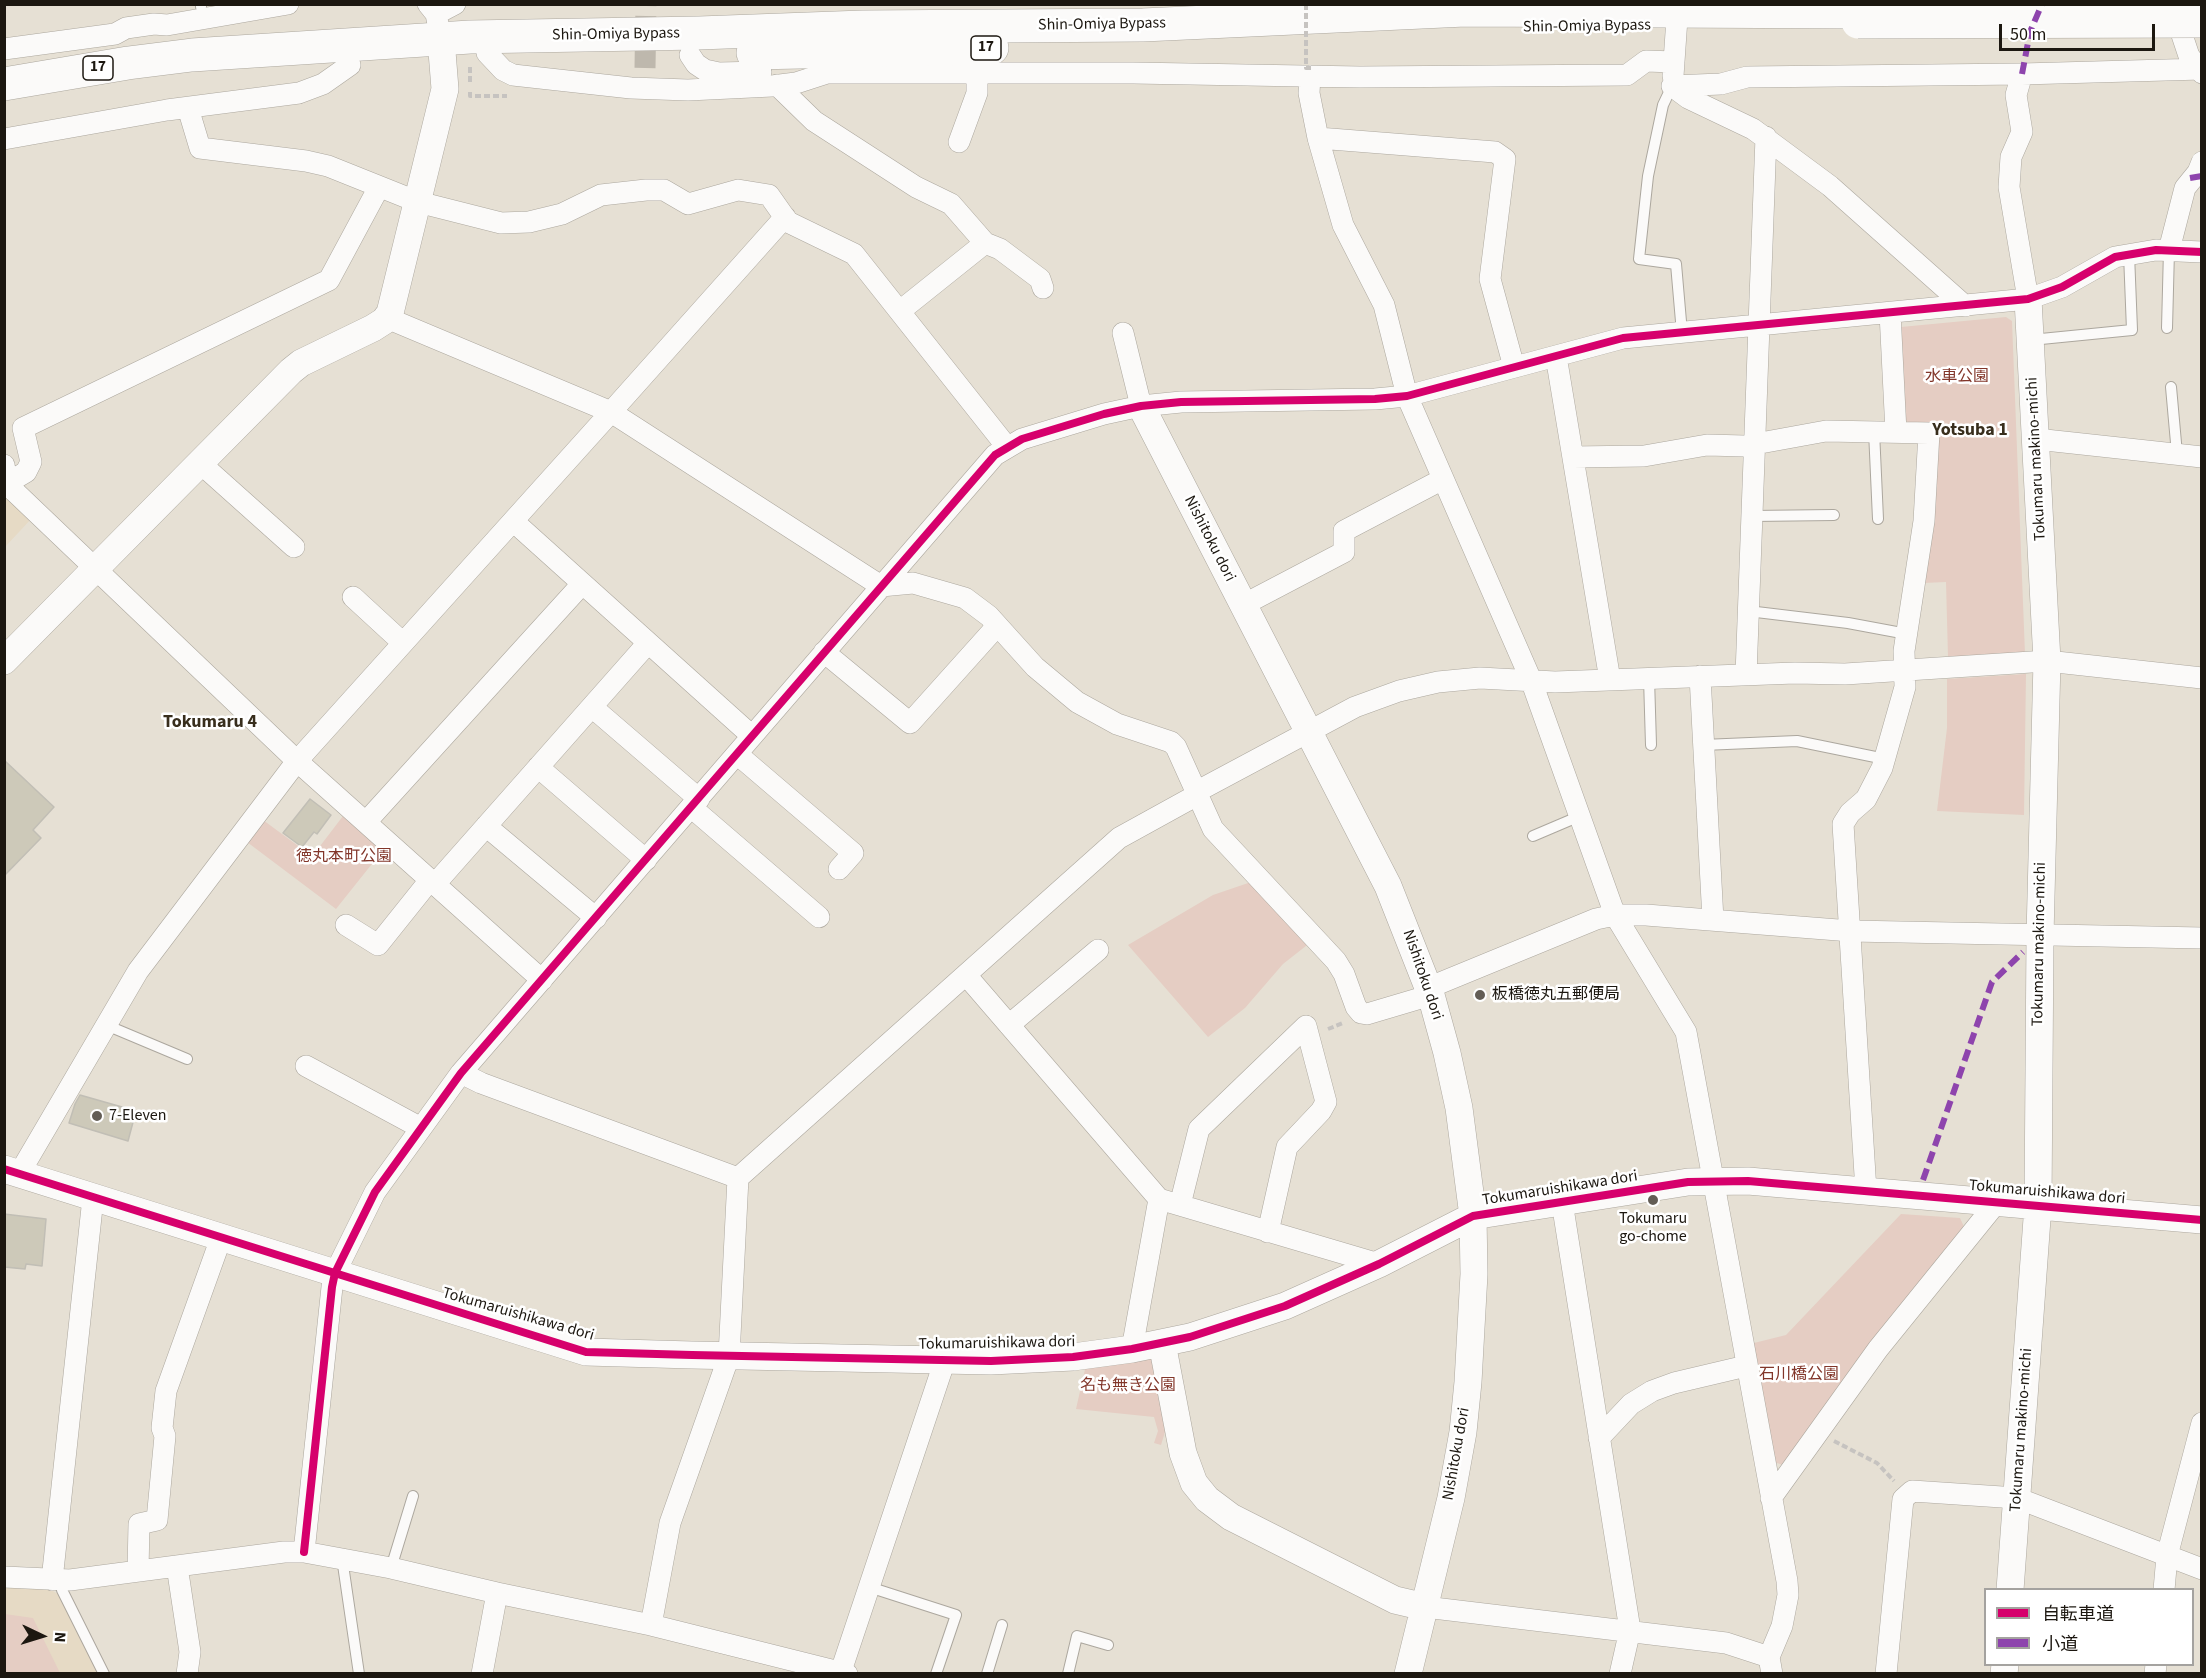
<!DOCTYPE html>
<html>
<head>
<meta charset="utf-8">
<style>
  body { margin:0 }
  #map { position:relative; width:2206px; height:1678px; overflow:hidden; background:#e6e0d4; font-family:"Source Sans 3","Noto Sans JP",sans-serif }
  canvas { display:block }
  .frame { position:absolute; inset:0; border:6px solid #1c1710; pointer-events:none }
  .legend { position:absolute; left:1984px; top:1588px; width:210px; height:78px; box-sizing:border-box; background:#fff; border:2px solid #a4a29f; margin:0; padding:8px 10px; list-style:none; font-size:18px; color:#1c1710 }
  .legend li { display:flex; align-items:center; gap:12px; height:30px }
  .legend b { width:30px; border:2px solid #a4a29f }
  .north { position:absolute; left:12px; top:1606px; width:60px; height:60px; -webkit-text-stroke:4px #fff; paint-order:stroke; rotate:94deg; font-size:16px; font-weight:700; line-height:24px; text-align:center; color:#1c1710 }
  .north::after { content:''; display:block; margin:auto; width:21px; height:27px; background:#1c1710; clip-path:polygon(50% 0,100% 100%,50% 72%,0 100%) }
  .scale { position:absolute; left:1999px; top:24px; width:156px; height:27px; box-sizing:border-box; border:3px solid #1c1710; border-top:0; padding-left:8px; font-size:18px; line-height:21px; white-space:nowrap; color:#1c1710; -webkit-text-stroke:4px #fff; paint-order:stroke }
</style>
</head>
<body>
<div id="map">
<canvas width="2206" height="1678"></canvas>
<div class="frame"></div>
<ul class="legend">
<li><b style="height:8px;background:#d6006c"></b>自転車道</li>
<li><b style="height:8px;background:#8e44ad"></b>小道</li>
</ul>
<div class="north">N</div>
<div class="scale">50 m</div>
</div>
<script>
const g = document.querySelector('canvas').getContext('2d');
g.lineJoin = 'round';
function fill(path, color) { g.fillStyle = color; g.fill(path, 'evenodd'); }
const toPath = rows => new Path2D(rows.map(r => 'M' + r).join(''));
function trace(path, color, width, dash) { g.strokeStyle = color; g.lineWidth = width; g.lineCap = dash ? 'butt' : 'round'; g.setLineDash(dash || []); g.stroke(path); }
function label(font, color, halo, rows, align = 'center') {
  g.font = font + ' "Source Sans 3","Noto Sans JP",sans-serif'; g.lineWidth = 5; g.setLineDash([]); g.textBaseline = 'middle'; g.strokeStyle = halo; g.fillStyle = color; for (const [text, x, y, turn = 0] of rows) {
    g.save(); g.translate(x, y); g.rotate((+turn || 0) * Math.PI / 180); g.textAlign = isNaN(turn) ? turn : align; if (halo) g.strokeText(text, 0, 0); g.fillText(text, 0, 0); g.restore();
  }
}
fill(toPath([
  [4,488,33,517,5,547,4,547],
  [4,1585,51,1590,63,1597,101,1673,5,1673]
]), '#e6dac5');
fill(toPath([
  [2006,317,2012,321,2025,654,1948,657,1946,582,1923,583,1938,448,1903,418,1901,327],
  [2026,674,2024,815,1937,811,1947,728,1947,679],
  [343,816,383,850,336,909,247,842,263,820,305,851,314,854],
  [1254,881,1311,942,1283,964,1245,1008,1208,1037,1128,945,1213,895],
  [1901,1214,1960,1218,1965,1229,1786,1466,1774,1462,1750,1344,1786,1335],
  [1152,1355,1165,1432,1161,1445,1154,1443,1158,1431,1154,1417,1076,1409,1086,1365],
  [5,1614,33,1618,60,1673,5,1673]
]), '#e5cdc3');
const building = toPath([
  [4,760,54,807,33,830,41,838,4,876,4,760],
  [310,799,331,815,317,834,314,832,302,847,283,833,310,799],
  [80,1095,136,1111,128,1141,69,1123,75,1104,80,1095],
  [4,1214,46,1219,42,1266,26,1264,25,1269,4,1267,4,1214]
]);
fill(building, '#cdc9b9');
trace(building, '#c1beb5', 1.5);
trace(toPath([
  [645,68,646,4]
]), '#beb8ad', 21, [21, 10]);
const service = toPath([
  [201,4,201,7],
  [1672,86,1663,105,1648,176,1639,259,1676,264,1682,333],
  [2167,328,2169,250],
  [2031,340,2132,330,2129,254],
  [2171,387,2177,454],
  [1874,431,1878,519],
  [1752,516,1834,515],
  [1748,611,1848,623,1907,634],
  [1649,678,1651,745],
  [1703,745,1797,741,1885,759],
  [1533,836,1580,816],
  [106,1025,187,1059],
  [342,1558,359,1674],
  [391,1568,413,1496],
  [61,1581,62,1590,104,1674],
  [869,1587,956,1615,936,1674],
  [987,1674,1002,1625],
  [1068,1674,1077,1636,1108,1645]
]);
const minor = toPath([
  [428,4,436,14,441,39],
  [2179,4,2181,32,2189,56,2202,73],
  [436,14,455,4],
  [4,49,115,34,126,28,154,24,167,25,288,4],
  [487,53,503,70,513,75,631,88,688,90,772,86,796,83,827,73,1133,73,1360,77,1627,75,1646,61,1674,62],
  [690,55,696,64,705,70,719,73,761,72],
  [2022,74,2016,95,2022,132,2011,157,2009,187,2028,299],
  [1310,76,1309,93,1318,138,1343,225,1384,305,1407,396,1531,680,1615,915,1686,1032,1787,1581,1788,1595,1782,1626,1769,1657,1772,1674],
  [1673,76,1678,4],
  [777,85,814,121,916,187,951,204,985,243,900,311],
  [1672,86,1721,84,1747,77,2022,74,2202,69],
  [1672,86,1688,98,1753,129,1830,186,1965,306],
  [188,108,200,148,306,161,328,166,418,202,501,223,529,222,562,214,601,195,646,190,664,190,688,204,738,190,769,195,788,222,854,254,1007,447],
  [1318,138,1495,152,1505,159,1490,279,1514,367],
  [4,139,167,110,299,93,323,84,350,65],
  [959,142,977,93,977,74],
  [985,243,1000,249,1040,279,1043,288],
  [2169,250,2185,188,2198,172,2202,162],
  [1890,313,1896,432],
  [387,318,611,412,881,586,913,583,965,598,989,616,1035,667,1077,702,1117,724,1171,742,1176,747,1213,829,1336,961,1344,974,1356,1007,1361,1013,1367,1014,1431,995],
  [1123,333,1141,406],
  [1556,356,1610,680],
  [2036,439,2202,457],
  [1573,457,1644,456,1707,445,1744,446,1826,431,1929,433,1924,521,1904,651,1905,687,1882,768,1866,799,1850,813,1843,824,1866,1191],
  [200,463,294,547],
  [4,465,6,476,14,491,297,761,542,980],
  [9,482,26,472,31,462,23,428,329,280,379,187],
  [513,521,752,736],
  [353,597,403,643],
  [1243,605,1344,552,1344,531,1443,479],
  [824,652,910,723,997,626],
  [1746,675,1766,137],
  [1700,676,1713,920],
  [592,707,699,799],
  [737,754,853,853,839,869],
  [538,767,646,860],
  [1196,792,1355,707,1399,691,1438,682,1480,678,1555,682,1795,673,1845,674,2047,661,2202,678],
  [691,807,819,917],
  [366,822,582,584],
  [486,826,596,918],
  [435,884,648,643],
  [346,925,378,945,430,880],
  [966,975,1159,1199,1379,1264],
  [1428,988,1596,919,1615,915,1646,915,1851,931,2202,938],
  [1009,1025,1098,950],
  [306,1066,421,1128],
  [461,1073,481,1083,738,1178],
  [19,1174,138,971,297,761,611,412,785,217],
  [1562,1202,1630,1630,1620,1674],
  [1180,1205,1199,1129,1306,1026,1326,1102,1321,1111,1287,1147,1268,1232],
  [1132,1349,1159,1199],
  [1599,1438,1631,1404,1652,1391,1674,1383,1746,1366],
  [1771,1498,1878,1349,1997,1202],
  [304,1552,332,1287,335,1273,375,1192,461,1073,995,455,1022,439,1104,414,1141,406,1181,402,1375,399,1407,396,1623,338,2028,299,2062,287,2115,257,2156,250,2202,252],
  [177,1566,190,1652,187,1674],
  [138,1571,139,1524,157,1520,165,1436,162,1428,166,1391,221,1238],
  [4,1577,70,1580,284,1552,304,1552,391,1568,497,1593,651,1625,847,1674],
  [52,1580,93,1198],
  [2164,1590,2167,1556,2202,1423],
  [1425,1607,1726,1643,1769,1657],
  [651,1625,670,1523,729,1356,738,1178,1119,838,1197,795],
  [841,1671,945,1360],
  [482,1674,497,1593],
  [1886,1674,1903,1499,1912,1491,2017,1498,2202,1569],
  [2155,1674,2156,1664]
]);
const tertiary = toPath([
  [1141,406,1388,886,1431,995,1447,1053,1459,1108,1473,1216,1474,1274,1468,1382,1463,1432,1451,1498,1408,1674],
  [4,661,291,371,301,363,373,328,384,321,390,313,445,89,441,39],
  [4,1169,586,1352,692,1355,991,1361,1073,1357,1132,1349,1190,1337,1285,1306,1379,1264,1473,1216,1688,1182,1748,1181,2202,1220],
  [1162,1343,1183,1453,1194,1483,1207,1499,1231,1517,1395,1600,1425,1607],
  [2010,1590,2038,1205,2040,936,2047,661,2028,299],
  [2004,1674,2005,1664]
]);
const trunk = toPath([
  [753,53,992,48],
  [4,84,128,63,192,55,470,37,699,33,863,27,1143,25,1465,10,1858,12]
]);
trace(service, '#aca79e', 12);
trace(minor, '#aca79e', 22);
trace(tertiary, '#aca79e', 28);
trace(trunk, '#aca79e', 34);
trace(toPath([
  [470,82,470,65],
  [470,92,470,96,507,96],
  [1328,1029,1343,1023],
  [1834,1441,1877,1463,1894,1481]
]), '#c6c3c0', 4, [6, 3]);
trace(service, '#fbfaf9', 10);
trace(minor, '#fbfaf9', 21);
trace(tertiary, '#fbfaf9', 27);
trace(trunk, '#fbfaf9', 33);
const trunkBridge = toPath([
  [1858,22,2202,21]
]);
trace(trunkBridge, '#aca79e', 34, []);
trace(toPath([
  [1306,4,1306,68,1314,68]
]), '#c6c3c0', 4, [6, 3]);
trace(trunkBridge, '#fbfaf9', 33);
trace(toPath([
  [2022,74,2030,32,2042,4],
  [2190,178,2202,176],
  [1923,1180,1992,982,2023,952]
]), '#8e44ad', 6, [12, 6]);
trace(toPath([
  [4,1169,586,1352,692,1355,991,1361,1073,1357,1132,1349,1190,1337,1285,1306,1379,1264,1473,1216,1688,1182,1748,1181,2202,1220],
  [304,1552,332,1287,335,1273,375,1192,461,1073,995,455,1022,439,1104,414,1141,406,1181,402,1375,399,1407,396,1623,338,2028,299,2062,287,2115,257,2156,250,2202,252]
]), '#d6006c', 8);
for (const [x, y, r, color] of [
  [1480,995,6,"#635d55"],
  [97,1116,6,"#635d55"],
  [1653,1200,6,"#635d55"]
]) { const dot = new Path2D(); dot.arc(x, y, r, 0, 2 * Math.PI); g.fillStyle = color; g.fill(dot); trace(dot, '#fff', 2); }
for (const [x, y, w] of [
  [986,48,30],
  [98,68,30]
]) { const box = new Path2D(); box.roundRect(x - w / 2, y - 12, w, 24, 4.5); g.fillStyle = '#fff'; g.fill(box); trace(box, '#1c1710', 1.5); }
label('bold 15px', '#1c1710', null, [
  ["17",986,48],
  ["17",98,68]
]);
label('16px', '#1c1710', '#fff', [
  ["Shin-Omiya Bypass",1102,25,-1],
  ["Shin-Omiya Bypass",1587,27,-1],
  ["Shin-Omiya Bypass",616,35,-1],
  ["Tokumaru makino-michi",2037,459,-93],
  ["Nishitoku dori",1209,539,63],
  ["Tokumaru makino-michi",2040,944,-89],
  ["Nishitoku dori",1422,975,71],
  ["Tokumaruishikawa dori",1560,1189,-9],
  ["Tokumaruishikawa dori",2047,1193,5],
  ["Tokumaruishikawa dori",518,1315,16],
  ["Tokumaruishikawa dori",997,1344,-1],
  ["Tokumaru makino-michi",2022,1430,-86],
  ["Nishitoku dori",1457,1454,-80]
]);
label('16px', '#82362a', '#fff', [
  ["水車公園",1957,377],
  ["徳丸本町公園",344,857],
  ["石川橋公園",1799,1375],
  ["名も無き公園",1128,1386]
]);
label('16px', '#1c1710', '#fff', [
  ["板橋徳丸五郵便局",1492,995],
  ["7-Eleven",109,1116],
  ["Tokumaru",1653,1219,"center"],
  ["go-chome",1653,1237,"center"]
], 'left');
label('bold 18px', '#382e1d', '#fff', [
  ["Yotsuba 1",1970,431],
  ["Tokumaru 4",210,723]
]);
</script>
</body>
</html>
